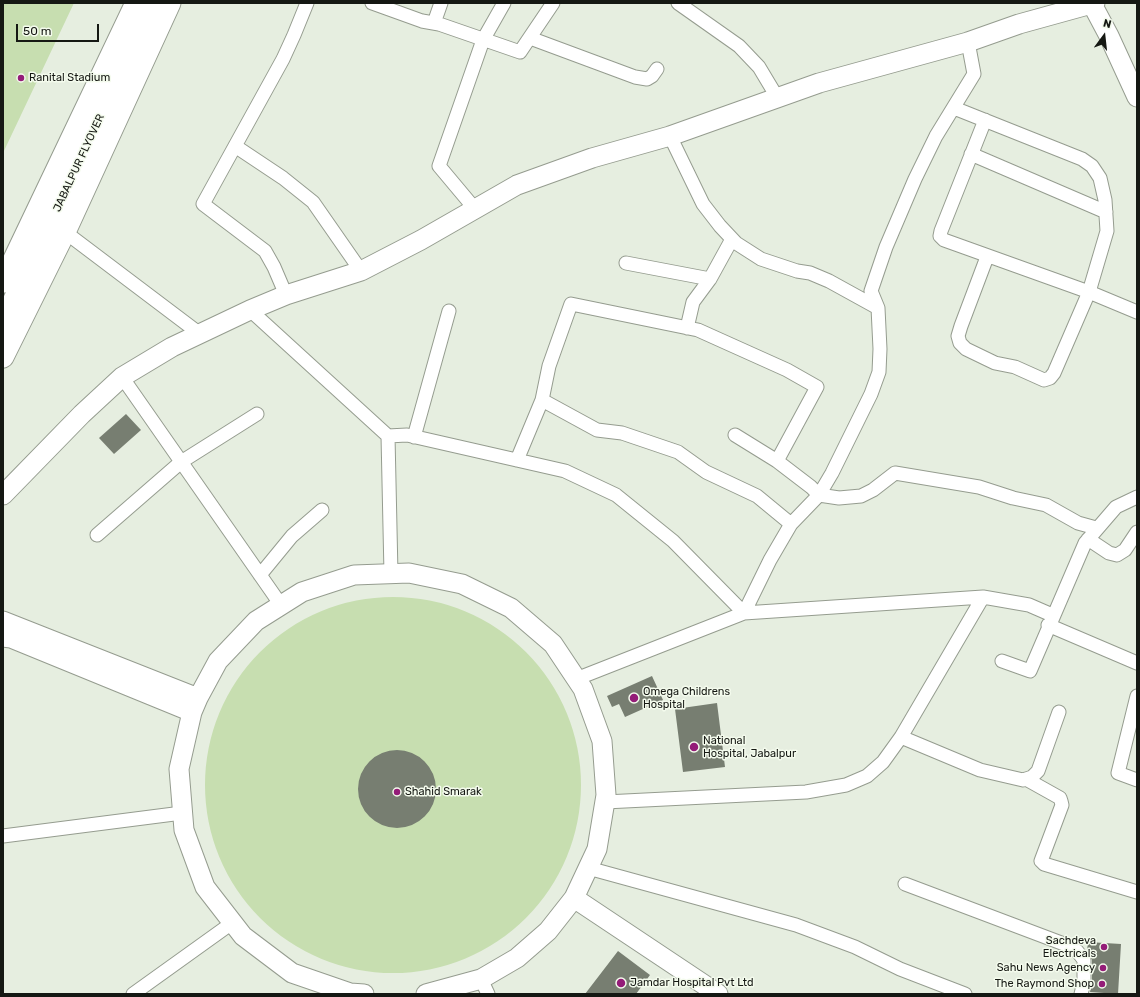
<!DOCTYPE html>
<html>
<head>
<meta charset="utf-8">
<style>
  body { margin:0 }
  #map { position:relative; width:1140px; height:997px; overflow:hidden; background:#e6eee0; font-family:Rubik,sans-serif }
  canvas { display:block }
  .frame { position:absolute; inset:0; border:4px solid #151813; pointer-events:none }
  .north { position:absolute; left:1084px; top:16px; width:40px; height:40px; -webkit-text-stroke:3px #f4fbed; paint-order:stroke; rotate:15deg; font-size:11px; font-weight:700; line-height:16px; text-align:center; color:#151813 }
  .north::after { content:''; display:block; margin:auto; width:14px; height:18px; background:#151813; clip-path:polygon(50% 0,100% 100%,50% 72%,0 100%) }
  .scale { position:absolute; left:16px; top:24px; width:83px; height:18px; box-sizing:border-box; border:2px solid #151813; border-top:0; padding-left:5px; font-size:12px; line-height:14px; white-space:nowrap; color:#151813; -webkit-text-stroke:3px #f4fbed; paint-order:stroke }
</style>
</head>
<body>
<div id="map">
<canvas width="1140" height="997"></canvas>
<div class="frame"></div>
<div class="north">N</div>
<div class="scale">50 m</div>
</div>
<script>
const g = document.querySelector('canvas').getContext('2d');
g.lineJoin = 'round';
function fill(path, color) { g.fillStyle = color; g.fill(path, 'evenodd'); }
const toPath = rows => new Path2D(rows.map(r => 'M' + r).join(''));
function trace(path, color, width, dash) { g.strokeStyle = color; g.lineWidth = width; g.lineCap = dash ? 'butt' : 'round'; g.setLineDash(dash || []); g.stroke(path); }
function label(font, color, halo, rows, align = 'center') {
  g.font = font + ' Rubik,sans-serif'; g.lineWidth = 3; g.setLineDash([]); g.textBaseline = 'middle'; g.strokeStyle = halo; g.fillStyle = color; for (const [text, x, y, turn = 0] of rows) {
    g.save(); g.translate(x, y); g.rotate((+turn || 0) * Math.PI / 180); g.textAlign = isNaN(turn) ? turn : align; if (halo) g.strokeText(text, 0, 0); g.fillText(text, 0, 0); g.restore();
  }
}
fill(toPath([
  [3,3,74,3,3,153],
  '205 785a188 188 0 1 1 376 0a188 188 0 1 1-376 0Z'
]), '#c7deb0');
fill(toPath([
  [126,414,141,430,114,454,99,438],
  [652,676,663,700,625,717,619,704,612,707,607,696],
  [717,703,725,767,683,772,675,709],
  '358 789a39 39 0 1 1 78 0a39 39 0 1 1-78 0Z',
  [1088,942,1121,944,1118,994,1090,992,1092,982,1092,960,1087,951],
  [618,951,650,975,636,994,585,994]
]), '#777e71');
const street = toPath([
  [372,3,422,21,439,24,520,52,553,3],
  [678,3,739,46,759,67,777,97],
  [434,23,441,3],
  [530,38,635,77,647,79,652,76,657,69],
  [954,108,1082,159,1092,166,1100,178,1105,200,1107,231,1089,292,1054,373,1050,378,1044,380,1015,367,995,363,966,349,960,343,958,336,961,326,987,257],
  [985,120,941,231,940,236,944,240,1089,292,1137,312],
  [670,136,703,204,720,226,736,243,761,259,797,271,810,273,829,281,878,308],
  [235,146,283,178,313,202,361,271],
  [971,154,1106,212],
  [475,209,439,166,483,40,504,3],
  [65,232,200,334],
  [626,263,710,279],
  [286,295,274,267,265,251,203,204,283,59,294,35,307,3],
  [250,310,388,436,391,574],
  [687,328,693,302,710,279,732,239],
  [122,377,281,605],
  [542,400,597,430,622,433,678,452,706,472,757,496,791,524],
  [735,435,777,461,811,487,819,495,839,498,861,496,873,490,895,473,979,487,1013,498,1046,505,1078,523,1096,528],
  [388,436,407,435,565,471,616,495,673,541,744,613],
  [414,437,449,311],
  [517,460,542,400,549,366,571,304,698,330,787,370,817,387,777,461],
  [97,535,181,462,257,414],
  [1088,539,1109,553,1117,555,1125,550,1137,532],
  [260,575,292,536,322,510],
  [983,597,1029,605,1052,615],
  [744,613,770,560,791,524,819,495,832,473,871,394,879,372,880,349,878,308,871,291,886,247,915,179,936,136,974,74,968,42],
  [1048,625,1137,663],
  [1002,661,1030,671,1085,543,1116,507,1137,497],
  [576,679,744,613,983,597,901,737,883,762,867,776,846,785,806,792,605,802],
  [1137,696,1118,773,1137,780],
  [901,737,980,770,1023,780,1032,777,1038,771,1059,712],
  [1026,779,1060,798,1061,801,1062,805,1041,861,1044,864,1137,892],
  [3,836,182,813],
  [588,868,796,925,855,947,900,969,965,994],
  [905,884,1064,944,1077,951,1084,960,1084,982,1081,994],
  [481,979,488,994],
  [133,994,232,923]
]);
const secondary = toPath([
  [1092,4,1109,36,1137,97],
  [3,495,82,414,122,377,172,347,250,310,286,295,361,271,421,240,517,185,592,158,670,136,819,83,968,42,1019,24,1095,3],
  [3,621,198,698],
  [3,637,11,638,192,712],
  [574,898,718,994],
  [364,994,350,993,292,973,243,936,205,887,184,830,179,769,192,712,198,698,218,661,256,621,302,592,354,575,409,573,462,584,511,608,553,644,583,689,602,741,606,795,597,849,574,898,548,931,517,958,481,979,426,994]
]);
const primary = toPath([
  [3,282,136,3],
  [3,323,153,3],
  [3,357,65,232,170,3]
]);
trace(street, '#959c8f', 15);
trace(secondary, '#959c8f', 21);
trace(primary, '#959c8f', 23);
trace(street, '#fff', 13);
trace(secondary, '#fff', 19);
trace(primary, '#fff', 21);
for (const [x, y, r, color] of [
  [21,78,4,"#941c78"],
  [634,698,5,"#941c78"],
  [694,747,5,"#941c78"],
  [397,792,4,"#941c78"],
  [1104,947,4,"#941c78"],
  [1103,968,4,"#941c78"],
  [621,983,5,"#941c78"],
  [1102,984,4,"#941c78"]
]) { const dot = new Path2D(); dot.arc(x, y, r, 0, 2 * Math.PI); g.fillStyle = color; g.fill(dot); trace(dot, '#f4fbed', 1.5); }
label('11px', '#151813', '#f4fbed', [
  ["Ranital Stadium",29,78],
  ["Omega Childrens",643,692],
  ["Hospital",643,705],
  ["National",703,741],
  ["Hospital, Jabalpur",703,754],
  ["Shahid Smarak",405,792],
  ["Sachdeva",1096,941,"right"],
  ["Electricals",1096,954,"right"],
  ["Sahu News Agency",1095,968,"right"],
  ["Jamdar Hospital Pvt Ltd",630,983],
  ["The Raymond Shop",1094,984,"right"]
], 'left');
label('11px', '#151813', '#f4fbed', [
  ["JABALPUR FLYOVER",79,163,-65]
]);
</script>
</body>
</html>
